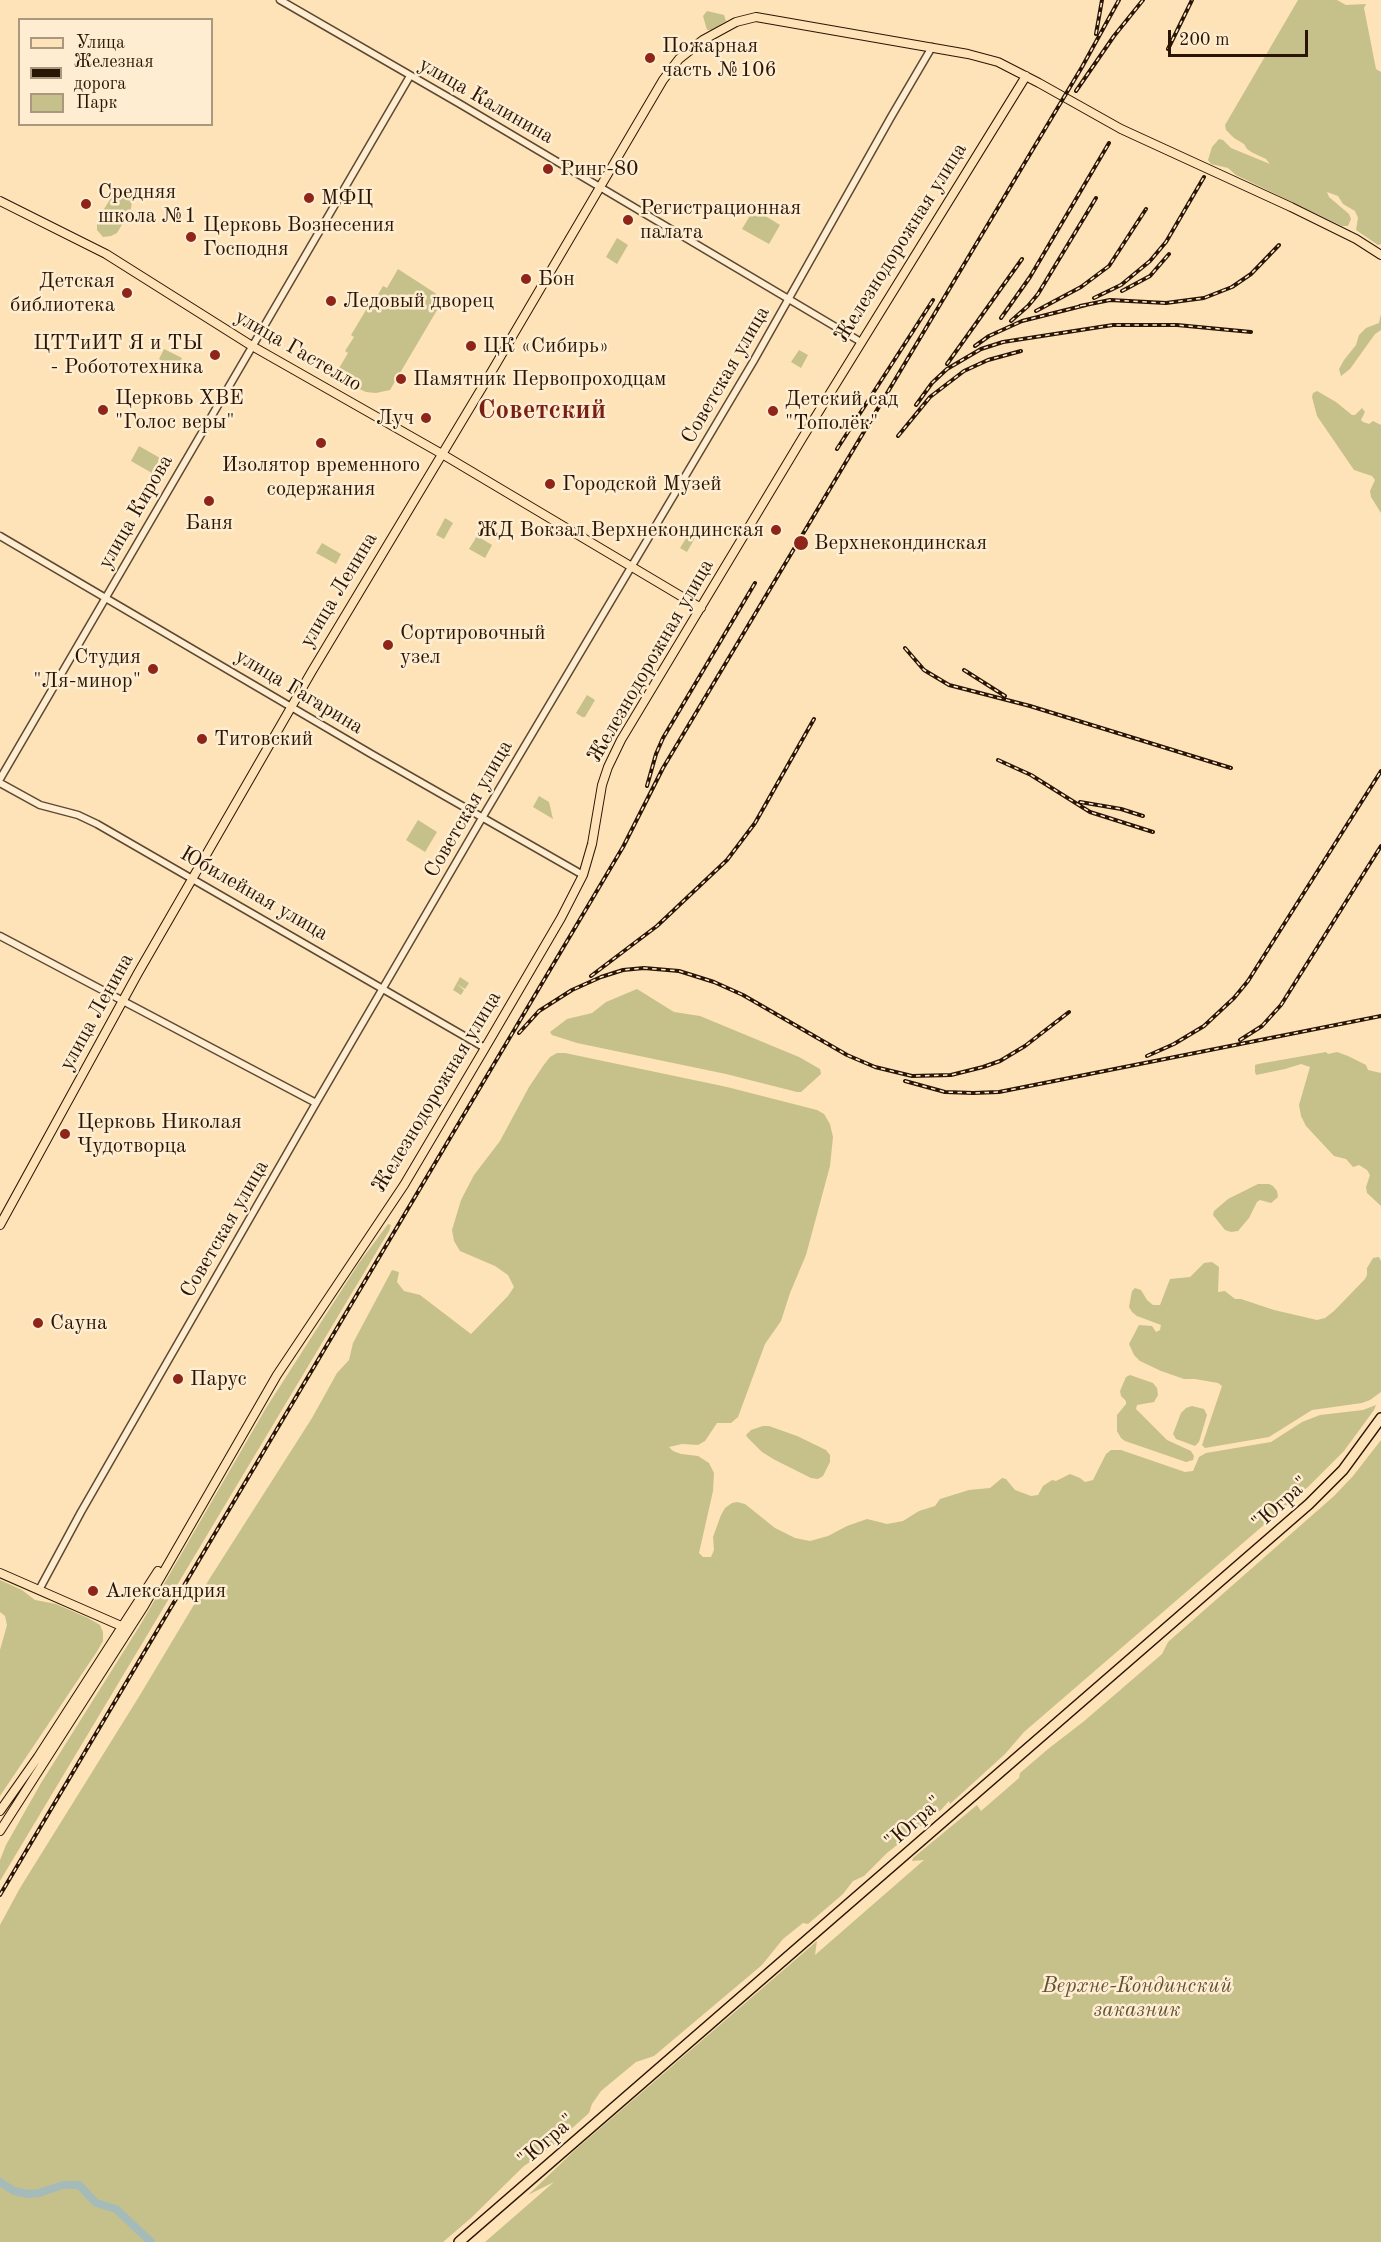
<!DOCTYPE html>
<html>
<head>
<meta charset="utf-8">
<style>
  body { margin:0 }
  #map { position:relative; width:1381px; height:2242px; overflow:hidden; background:#fde3b7; font-family:"Old Standard TT",serif }
  canvas { display:block }
  .legend { position:absolute; left:18px; top:18px; width:195px; height:108px; box-sizing:border-box; background:#feedd0; border:2px solid #a9977f; margin:0; padding:8px 10px; list-style:none; font-size:18px; color:#2a1505 }
  .legend li { display:flex; align-items:center; gap:12px; height:30px }
  .legend b { width:30px; border:2px solid #a9977f }
  .scale { position:absolute; left:1168px; top:30px; width:140px; height:27px; box-sizing:border-box; border:3px solid #2a1505; border-top:0; padding-left:8px; font-size:18px; line-height:21px; white-space:nowrap; color:#2a1505; -webkit-text-stroke:4px #feedd0; paint-order:stroke }
</style>
</head>
<body>
<div id="map">
<canvas width="1381" height="2242"></canvas>
<ul class="legend">
<li><b style="height:8px;background:#fde3b7"></b>Улица</li>
<li><b style="height:8px;background:#2a1505"></b>Железная дорога</li>
<li><b style="height:16px;background:#c6c18a"></b>Парк</li>
</ul>
<div class="scale">200 m</div>
</div>
<script>
const g = document.querySelector('canvas').getContext('2d');
g.lineJoin = 'round';
function fill(path, color) { g.fillStyle = color; g.fill(path, 'evenodd'); }
const toPath = rows => new Path2D(rows.map(r => 'M' + r).join(''));
function trace(path, color, width, dash) { g.strokeStyle = color; g.lineWidth = width; g.lineCap = dash ? 'butt' : 'round'; g.setLineDash(dash || []); g.stroke(path); }
function label(font, color, halo, rows, align = 'center') {
  g.font = font + ' "Old Standard TT",serif'; g.lineWidth = 5; g.setLineDash([]); g.textBaseline = 'middle'; g.strokeStyle = halo; g.fillStyle = color; for (const [text, x, y, turn = 0] of rows) {
    g.save(); g.translate(x, y); g.rotate((+turn || 0) * Math.PI / 180); g.textAlign = isNaN(turn) ? turn : align; if (halo) g.strokeText(text, 0, 0); g.fillText(text, 0, 0); g.restore();
  }
}
fill(toPath([
  [1298,0,1337,0,1346,5,1366,4,1364,8,1376,69,1381,72,1381,244,1378,245,1356,230,1358,218,1355,211,1343,204,1338,196,1327,192,1329,197,1349,214,1351,219,1348,226,1342,226,1319,215,1236,175,1228,168,1211,164,1208,160,1212,147,1219,139,1223,140,1231,148,1270,164,1266,159,1253,153,1247,149,1244,144,1234,138,1226,130,1225,125],
  [707,11,724,15,726,21,712,30,707,30,703,16],
  [121,194,127,196,132,201,131,209,117,233,111,236,103,237,97,230,97,220,111,198],
  [754,209,780,225,769,244,742,229],
  [617,238,628,245,617,264,606,257],
  [398,269,435,293,439,297,440,305,390,390,376,393,366,392,355,387,348,376,338,370,348,353,345,351,354,337,351,335,372,300,374,301,383,286,387,288],
  [1381,314,1381,330,1375,334,1350,369,1341,376,1339,369,1344,360,1356,345,1359,335,1366,328,1379,323],
  [164,349,182,358,176,368,159,359],
  [799,350,808,355,801,368,791,362],
  [1317,391,1336,402,1352,415,1355,415,1362,408,1365,412,1361,420,1363,422,1369,424,1373,421,1381,425,1381,513,1371,497,1370,491,1375,480,1372,476,1354,470,1317,416,1312,397,1313,393],
  [139,446,160,458,152,473,131,461],
  [445,518,453,523,444,539,436,535],
  [690,532,696,536,687,552,680,548],
  [477,536,492,545,485,558,469,549],
  [322,543,341,554,336,564,316,553],
  [587,695,595,700,585,717,582,717,576,713],
  [539,796,549,802,553,819,533,807],
  [418,820,437,832,425,852,406,840],
  [460,977,469,983,465,989,457,984,464,990,461,995,453,990],
  [637,989,674,1012,700,1016,799,1057,820,1069,821,1074,801,1092,797,1092,726,1074,577,1043,552,1035,550,1032,567,1019,592,1013,606,1002],
  [1326,1052,1328,1054,1337,1052,1348,1056,1366,1065,1368,1070,1381,1073,1381,1206,1367,1193,1366,1187,1370,1175,1367,1170,1359,1165,1353,1167,1346,1159,1334,1156,1306,1126,1301,1116,1299,1105,1310,1067,1301,1064,1285,1069,1256,1075,1255,1072,1255,1065,1258,1064],
  [557,1053,565,1053,727,1087,817,1110,824,1114,830,1124,833,1137,830,1166,806,1255,790,1293,781,1321,765,1344,738,1417,731,1423,717,1423,705,1441,698,1445,682,1444,669,1447,673,1451,681,1454,698,1456,709,1463,714,1473,713,1491,699,1553,703,1557,711,1557,714,1550,713,1537,721,1515,725,1508,732,1503,737,1502,745,1504,775,1528,795,1538,810,1541,828,1536,847,1526,867,1519,887,1524,903,1521,919,1511,935,1506,940,1499,969,1490,990,1488,1002,1478,1006,1479,1015,1490,1031,1496,1038,1495,1043,1486,1052,1480,1056,1481,1070,1474,1080,1478,1085,1482,1093,1480,1106,1454,1111,1450,1121,1450,1185,1472,1193,1471,1199,1457,1206,1453,1271,1442,1302,1422,1320,1415,1363,1410,1376,1405,1374,1410,1344,1451,1309,1486,1024,1732,1005,1754,950,1804,949,1801,941,1810,887,1853,864,1876,853,1881,843,1894,808,1924,803,1923,783,1939,762,1965,654,2056,636,2062,601,2091,592,2104,589,2113,549,2149,524,2166,471,2218,443,2242,0,2242,0,1925,20,1888,140,1695,210,1578,312,1418,337,1373,349,1360,353,1343,392,1270,399,1272,397,1282,404,1291,420,1295,471,1334,508,1296,514,1287,508,1275,495,1266,460,1251,454,1241,452,1230,461,1200,474,1175,500,1141,529,1087,543,1066,550,1057],
  [1258,1184,1269,1184,1273,1186,1277,1191,1278,1197,1271,1203,1260,1200,1257,1202,1249,1218,1238,1231,1231,1232,1225,1230,1213,1215,1214,1211,1228,1199],
  [388,1224,391,1225,389,1231,0,1881,0,1860,6,1845,41,1783,139,1627,266,1408,359,1263],
  [1379,1257,1381,1261,1381,1392,1370,1400,1362,1403,1312,1410,1269,1437,1205,1448,1202,1445,1222,1386,1218,1383,1195,1379,1184,1379,1161,1371,1140,1361,1134,1355,1129,1344,1139,1325,1152,1326,1156,1332,1160,1330,1161,1325,1137,1316,1132,1312,1129,1307,1132,1291,1135,1288,1141,1290,1147,1300,1153,1305,1160,1305,1170,1279,1190,1277,1204,1263,1212,1262,1219,1267,1218,1292,1225,1291,1235,1299,1241,1299,1274,1310,1317,1320,1325,1318,1334,1311,1365,1279,1367,1275,1367,1268,1373,1258],
  [1130,1375,1153,1383,1157,1388,1158,1395,1154,1402,1137,1405,1136,1409,1167,1440,1191,1451,1194,1456,1193,1460,1186,1462,1125,1441,1121,1438,1117,1431,1117,1415,1126,1404,1126,1401,1121,1396,1120,1391,1126,1377],
  [1192,1406,1204,1409,1207,1415,1199,1442,1195,1446,1176,1439,1173,1434,1181,1413,1186,1408],
  [763,1426,769,1426,797,1436,826,1450,830,1455,830,1462,823,1476,818,1479,811,1478,775,1460,762,1452,748,1438,746,1435,751,1430],
  [1381,1440,1381,2242,485,2242,554,2182,528,2195,575,2150,817,1941,815,1955,924,1860,912,1861,913,1858,977,1805,981,1811,1019,1778,1020,1773,1048,1749,1083,1722,1162,1654,1168,1642,1334,1496,1353,1476],
  [0,1580,22,1590,35,1600,56,1604,88,1618,100,1625,103,1632,103,1641,96,1653,0,1796,0,1650,7,1625,5,1616,0,1612]
]), '#c6c18a');
trace(toPath([
  [0,2182,14,2191,28,2194,39,2193,63,2185,79,2185,96,2203,116,2209,151,2242]
]), '#a5bbba', 8);
const minor = toPath([
  [280,0,460,104,861,342],
  [0,536,373,755,583,875],
  [0,779,410,76],
  [0,783,40,805,78,815,97,824,485,1048],
  [0,936,316,1103],
  [39,1590,81,1512,316,1103,482,818,753,362,891,117,932,47]
]);
const major = toPath([
  [0,201,106,254,252,346,442,454,701,608],
  [0,1225,138,973,312,671,489,376,663,80,679,59,703,40,736,22,756,17,968,54,998,62,1039,83,1121,129,1291,207,1356,239,1381,255],
  [0,1573,128,1629],
  [0,1811,38,1757,158,1571],
  [0,1831,144,1606,277,1375,404,1185,485,1048,561,918,583,875,592,844,602,785,608,767,621,740,803,437,1026,76]
]);
const highway = toPath([
  [459,2242,1309,1504,1343,1470,1381,1418]
]);
trace(minor, '#5f4832', 9);
trace(major, '#2a1505', 10);
trace(highway, '#2a1505', 12);
trace(minor, '#feedd0', 6);
trace(major, '#fde3b7', 8);
trace(highway, '#fde3b7', 9);
const rail = toPath([
  [1096,34,1102,0],
  [1168,49,1192,0],
  [1076,91,1114,36,1143,0],
  [1122,291,1150,276,1169,254],
  [1094,298,1121,285,1150,261,1166,242,1204,177],
  [1080,306,1110,300,1166,303,1204,298,1232,287,1251,274,1279,245],
  [1036,311,1081,287,1109,266,1146,209],
  [1001,318,1030,277,1109,143],
  [1011,321,1028,306,1038,294,1096,198],
  [975,346,989,336,1022,321,1086,305],
  [947,364,1022,259],
  [916,405,932,383,947,369,981,349,1003,342,1113,325,1177,325,1251,332],
  [898,436,930,397,964,371,988,360,1021,351],
  [837,449,933,300],
  [905,648,924,670,949,685,1030,706,1231,768],
  [964,670,1005,696],
  [998,760,1031,775,1090,812,1153,832],
  [647,786,656,754,663,738,755,583],
  [1080,802,1121,809,1143,816],
  [591,976,657,926,727,860,755,823,814,719],
  [519,1033,539,1011,572,990,601,977,623,970,644,968,679,971,714,982,743,995,847,1055,875,1067,912,1076,951,1075,983,1067,1000,1061,1025,1046,1069,1012],
  [1240,1040,1262,1026,1281,1005,1381,846],
  [1147,1056,1174,1044,1204,1026,1234,998,1248,981,1381,771],
  [905,1081,945,1092,973,1093,999,1092,1381,1016],
  [0,1895,623,847,663,768,1082,67,1119,0]
]);
trace(rail, '#2a1505', 4);
trace(rail, '#feedd0', 1.5, [4.5]);
for (const [x, y, r, color] of [
  [650,58,6,"#8f2418"],
  [548,169,6,"#8f2418"],
  [309,198,6,"#8f2418"],
  [86,204,6,"#8f2418"],
  [628,220,6,"#8f2418"],
  [191,237,6,"#8f2418"],
  [526,279,6,"#8f2418"],
  [127,293,6,"#8f2418"],
  [331,301,6,"#8f2418"],
  [471,346,6,"#8f2418"],
  [215,355,6,"#8f2418"],
  [401,379,6,"#8f2418"],
  [103,410,6,"#8f2418"],
  [773,411,6,"#8f2418"],
  [426,418,6,"#8f2418"],
  [321,443,6,"#8f2418"],
  [550,484,6,"#8f2418"],
  [209,501,6,"#8f2418"],
  [776,530,6,"#8f2418"],
  [801,543,8,"#8f2418"],
  [388,645,6,"#8f2418"],
  [153,669,6,"#8f2418"],
  [202,739,6,"#8f2418"],
  [65,1134,6,"#8f2418"],
  [38,1323,6,"#8f2418"],
  [178,1379,6,"#8f2418"],
  [93,1591,6,"#8f2418"]
]) { const dot = new Path2D(); dot.arc(x, y, r, 0, 2 * Math.PI); g.fillStyle = color; g.fill(dot); trace(dot, '#feedd0', 2); }
label('21px', '#2a1505', '#feedd0', [
  ["Пожарная",662,46],
  ["часть №106",662,70],
  ["Ринг-80",560,169],
  ["Средняя",98,192],
  ["школа №1",98,216],
  ["МФЦ",321,198],
  ["Регистрационная",640,208],
  ["палата",640,232],
  ["Церковь Вознесения",203,225],
  ["Господня",203,249],
  ["Бон",538,279],
  ["Детская",115,281,"right"],
  ["библиотека",115,305,"right"],
  ["Ледовый дворец",343,301],
  ["ЦТТиИТ Я и ТЫ",203,343,"right"],
  ["- Робототехника",203,367,"right"],
  ["ЦК «Сибирь»",483,346],
  ["Памятник Первопроходцам",413,379],
  ["Церковь ХВЕ",115,398],
  ["\"Голос веры\"",115,422],
  ["Детский сад",785,399],
  ["\"Тополёк\"",785,423],
  ["Луч",414,418,"right"],
  ["Изолятор временного",321,465,"center"],
  ["содержания",321,489,"center"],
  ["Городской Музей",562,484],
  ["Баня",209,523,"center"],
  ["ЖД Вокзал Верхнекондинская",764,530,"right"],
  ["Верхнекондинская",814,543],
  ["Сортировочный",400,633],
  ["узел",400,657],
  ["Студия",141,657,"right"],
  ["\"Ля-минор\"",141,681,"right"],
  ["Титовский",214,739],
  ["Церковь Николая",77,1122],
  ["Чудотворца",77,1146],
  ["Сауна",50,1323],
  ["Парус",190,1379],
  ["Александрия",105,1591]
], 'left');
label('21px', '#2a1505', '#feedd0', [
  ["улица Калинина",486,101,30],
  ["Железнодорожная улица",901,243,-58],
  ["улица Гастелло",298,351,30],
  ["Советская улица",726,375,-60],
  ["улица Кирова",136,512,-60],
  ["улица Ленина",339,590,-59],
  ["Железнодорожная улица",651,661,-60],
  ["улица Гагарина",299,692,31],
  ["Советская улица",469,809,-60],
  ["Юбилейная улица",254,894,30],
  ["улица Ленина",97,1012,-61],
  ["Железнодорожная улица",437,1092,-59],
  ["Советская улица",225,1229,-60],
  ["\"Югра\"",1281,1504,-42],
  ["\"Югра\"",914,1823,-41],
  ["\"Югра\"",547,2141,-41]
]);
label('italic 21px', '#615134', '#feedd0', [
  ["Верхне-Кондинский",1137,1986],
  ["заказник",1137,2010]
]);
label('bold 27px', '#7a1f14', '#feedd0', [
  ["Советский",542,411]
]);
</script>
</body>
</html>
